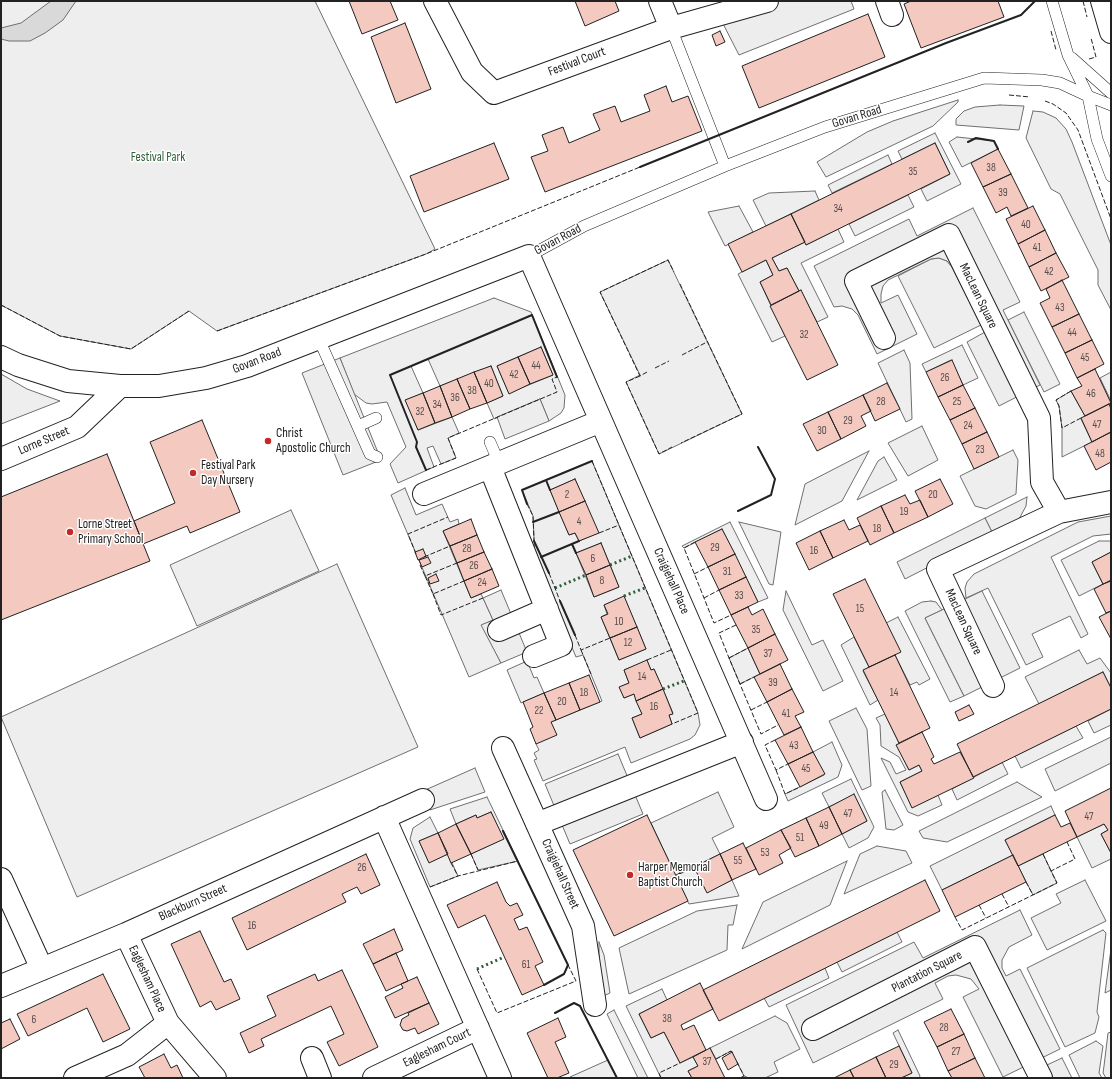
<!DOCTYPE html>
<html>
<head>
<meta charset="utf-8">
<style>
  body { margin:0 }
  #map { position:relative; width:1112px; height:1079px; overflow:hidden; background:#fff; font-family:"Sofia Sans Condensed",sans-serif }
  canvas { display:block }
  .frame { position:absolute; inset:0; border:2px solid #222; pointer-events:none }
</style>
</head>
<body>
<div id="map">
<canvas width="1112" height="1079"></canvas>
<div class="frame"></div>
</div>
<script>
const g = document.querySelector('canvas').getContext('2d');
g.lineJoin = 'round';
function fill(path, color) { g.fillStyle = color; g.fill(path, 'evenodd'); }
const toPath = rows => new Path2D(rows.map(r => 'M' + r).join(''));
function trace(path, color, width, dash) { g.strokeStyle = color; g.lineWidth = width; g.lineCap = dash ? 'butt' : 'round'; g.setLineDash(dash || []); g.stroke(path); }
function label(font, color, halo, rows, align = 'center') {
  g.font = font + ' "Sofia Sans Condensed",sans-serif'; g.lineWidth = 3; g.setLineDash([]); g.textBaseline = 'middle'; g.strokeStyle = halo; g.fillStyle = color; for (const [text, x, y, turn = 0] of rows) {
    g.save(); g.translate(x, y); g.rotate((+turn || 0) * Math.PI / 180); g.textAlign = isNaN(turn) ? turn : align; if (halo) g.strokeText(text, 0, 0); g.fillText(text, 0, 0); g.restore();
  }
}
const green = toPath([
  [1,1,315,1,435,249,426,254,217,331,189,311,131,349,60,336,1,305,1,1],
  [958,100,958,102,933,126,826,177,817,162,867,132,893,121,958,100],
  [1000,105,1024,106,1019,130,956,125,956,119,964,111,975,107,1000,105],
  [1033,111,1043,112,1056,118,1066,129,1072,142,1111,245,1111,310,1098,285,1098,270,1060,194,1051,189,1026,138,1033,111],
  [935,133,961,184,927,201,921,189,950,174,935,143,902,159,898,151,935,133],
  [957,137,994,141,998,149,962,167,949,142,957,137],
  [888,155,892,164,832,193,828,185,888,155],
  [815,191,819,200,766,226,753,200,769,193,815,191],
  [908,195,914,207,855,236,849,224,908,195],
  [739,206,753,232,725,246,708,212,739,206],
  [838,229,844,242,801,263,828,317,817,322,801,291,799,291,787,268,779,271,772,258,805,242,806,245,838,229],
  [939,258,947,261,952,267,981,325,934,348,898,276,931,259,939,258],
  [668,260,742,414,659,454,626,382,640,375,600,292,668,260],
  [766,260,773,275,760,282,785,336,772,342,738,274,766,260],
  [494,298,531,312,565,395,564,408,561,413,549,421,540,399,494,419,487,403,503,396,491,366,440,386,428,359,411,366,423,393,406,400,418,430,452,417,459,433,448,438,456,458,441,464,433,446,427,448,434,467,398,483,390,464,406,447,387,402,372,404,366,403,354,394,340,358,494,298],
  [541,347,553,375,509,393,497,366,541,347],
  [1024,312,1060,384,1044,392,1008,320,1024,312],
  [962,345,978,378,963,385,951,360,926,372,922,364,962,345],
  [904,350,910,363,912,419,906,422,878,363,904,350],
  [1111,372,1111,401,1100,378,1111,372],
  [1,374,27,389,60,401,1,424,1,374],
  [1071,391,1085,416,1081,419,1092,442,1062,457,1062,428,1059,406,1056,400,1071,391],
  [922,426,938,460,908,476,888,443,922,426],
  [1013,450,1018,460,1016,494,986,509,975,506,960,476,1013,450],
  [869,451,842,501,795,525,805,484,869,451],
  [884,457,897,480,857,500,878,461,884,457],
  [592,461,698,713,700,725,695,735,690,739,631,763,625,747,543,781,534,760,537,759,534,753,539,750,536,744,551,722,602,701,583,655,576,657,535,559,533,516,522,490,592,461],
  [575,479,598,533,579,541,575,533,569,535,550,490,575,479],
  [601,543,619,587,594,597,576,553,601,543],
  [624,597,646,649,619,660,601,617,607,614,604,605,624,597],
  [647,661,651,670,654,669,673,713,669,715,672,724,640,738,632,718,642,714,634,694,624,698,620,687,629,683,624,670,647,661],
  [405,488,416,515,442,504,450,522,458,519,459,524,443,531,471,598,481,594,483,598,493,620,482,625,501,663,469,677,391,495,405,488],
  [1027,497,1026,506,1018,521,993,534,985,518,1027,497],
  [291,510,319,571,197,626,170,565,291,510],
  [1111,516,1111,534,1093,536,1051,557,1088,634,1081,638,1070,616,1032,634,1043,657,1026,665,988,588,966,598,965,588,967,582,974,574,1078,522,1111,516],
  [730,522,768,598,758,602,722,529,684,548,682,546,730,522],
  [739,522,781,532,773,585,769,584,739,522],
  [1099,541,1111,541,1111,552,1092,562,1103,584,1079,596,1061,560,1099,541],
  [337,564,418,747,77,897,1,717,337,564],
  [786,591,812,645,823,640,843,681,823,691,783,610,786,591],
  [931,601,936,602,942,610,925,618,964,696,950,702,905,611,922,602,931,601],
  [898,617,930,679,919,685,917,682,910,685,895,655,886,623,898,617],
  [854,637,869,667,863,671,878,700,870,705,841,645,854,637],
  [748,648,760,674,740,684,729,658,748,648],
  [1079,650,1087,664,1100,658,1111,673,1111,688,1103,672,1039,704,1025,677,1079,650],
  [527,661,534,678,537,677,544,693,521,703,507,670,527,661],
  [856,708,867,729,871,786,862,790,829,721,856,708],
  [1111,709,1111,725,1094,733,1088,721,1111,709],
  [885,714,899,743,897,745,909,770,919,765,922,771,900,782,912,807,938,795,942,805,918,816,908,812,881,758,890,762,896,774,906,770,899,757,881,746,880,725,876,718,885,714],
  [1076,726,1083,738,1021,768,1015,756,1076,726],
  [1111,737,1111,763,1055,791,1045,769,1111,737],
  [832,742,842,765,838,777,788,801,785,794,824,775,813,752,832,742],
  [1002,762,1008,774,957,800,952,789,1002,762],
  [475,768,485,792,430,810,423,791,475,768],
  [851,779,874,827,868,838,849,848,842,834,867,821,854,795,829,807,822,793,851,779],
  [1017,782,1042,797,947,842,923,838,919,831,1017,782],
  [885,790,903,825,894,830,886,829,882,792,885,790],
  [718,792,734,827,712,838,720,854,694,867,707,892,732,880,739,896,689,904,651,823,718,792],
  [487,797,518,861,478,870,471,854,503,839,491,812,477,818,476,815,456,824,450,809,487,797],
  [1051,806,1055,815,1005,840,1013,855,942,890,930,866,1051,806],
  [430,817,438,833,419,841,429,862,448,854,458,876,430,887,410,839,413,828,430,817],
  [1104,824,1108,830,1101,834,1111,853,1111,859,1092,868,1077,837,1104,824],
  [877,846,906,851,912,863,844,894,860,854,877,846],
  [1043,854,1057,883,1033,895,1018,866,1043,854],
  [847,861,830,905,742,949,763,902,847,861],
  [1085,880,1106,921,1047,950,1031,918,1061,903,1056,894,1085,880],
  [737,905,733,925,728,925,727,950,629,994,619,948,697,911,737,905],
  [1103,930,1106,933,1097,1012,1099,1017,1095,1033,1065,1047,1027,968,1103,930],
  [897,932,902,942,842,972,837,962,897,932],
  [599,942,604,955,610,993,599,998,599,942],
  [1111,949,1111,990,1105,993,1111,949],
  [825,968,829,978,769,1007,764,998,825,968],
  [662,989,667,1000,639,1014,651,1038,664,1032,680,1063,693,1057,698,1066,688,1071,692,1078,661,1078,626,1006,662,989],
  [614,1010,648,1078,638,1078,607,1014,614,1010],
  [775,1016,787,1023,800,1049,774,1062,778,1072,765,1078,749,1078,744,1076,731,1051,716,1059,710,1048,775,1016],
  [898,1030,920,1076,919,1078,901,1078,912,1073,893,1033,898,1030],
  [1111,1032,1111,1078,1106,1078,1103,1073,1104,1066,1108,1033,1111,1032],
  [1096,1041,1103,1046,1099,1073,1102,1078,1080,1078,1069,1055,1096,1041],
  [1062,1058,1072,1078,1053,1078,1047,1065,1062,1058],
  [608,1060,617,1078,571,1078,570,1077,608,1060]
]);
fill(green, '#eee');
trace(green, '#6f6f6f', 1);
const parking = toPath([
  [739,1,851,1,854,9,739,55,716,10,739,1],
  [973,208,1020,302,1003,310,1040,385,999,406,967,342,985,332,952,267,947,261,939,258,931,259,888,280,883,286,881,294,881,303,898,295,917,334,877,354,858,315,852,309,842,306,834,307,814,266,909,219,917,236,973,208],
  [340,358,381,460,343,475,302,373,340,358],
  [540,399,549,421,505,439,497,417,540,399],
  [985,518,993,534,905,579,897,562,985,518],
  [501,590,527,652,501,663,481,625,493,620,483,598,501,590],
  [982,591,1020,668,964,696,925,618,982,591],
  [618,754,643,814,570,844,545,784,618,754],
  [1020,910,1032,935,1009,947,1002,960,1002,968,1006,976,1020,969,1060,1049,1003,1077,963,997,979,989,971,979,956,975,948,976,935,983,943,999,813,1063,786,1005,914,942,923,958,1020,910]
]);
fill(parking, '#ededed');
trace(parking, '#6f6f6f', 1);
const water = toPath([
  [51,1,76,1,63,20,45,33,30,41,9,41,1,39,1,28,21,23,51,1]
]);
fill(water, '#d9d9d9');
trace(water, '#6f6f6f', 1);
const building = toPath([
  [349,1,390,1,398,20,362,34,349,1],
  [575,1,615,1,619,11,585,26,575,1],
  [911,1,998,1,1004,17,921,48,904,4,911,1],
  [868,14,885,57,759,108,742,66,868,14],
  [405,23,431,89,396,103,371,37,405,23],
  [720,31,725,42,716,46,712,35,720,31],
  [666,86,672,102,688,96,702,131,545,192,531,157,548,151,542,135,563,127,569,143,600,130,593,114,615,106,621,122,650,111,644,95,666,86],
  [494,143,509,179,424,212,410,176,494,143],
  [935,143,950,174,806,245,791,214,935,143],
  [998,149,1011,174,983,187,971,163,998,149],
  [1011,174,1028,208,1011,216,1007,207,996,213,983,187,1011,174],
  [1033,206,1045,230,1018,244,1006,219,1033,206],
  [791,214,805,242,772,258,779,271,787,268,799,291,771,305,760,282,773,275,766,260,742,272,728,244,791,214],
  [1045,230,1056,253,1029,267,1018,244,1045,230],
  [1056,253,1069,277,1041,291,1029,267,1056,253],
  [1062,280,1079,314,1052,327,1040,303,1050,298,1046,289,1062,280],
  [801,290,838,365,807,380,770,306,801,290],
  [1079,314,1092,340,1065,353,1052,327,1079,314],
  [1092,340,1104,364,1077,378,1065,353,1092,340],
  [541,347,553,375,530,384,518,357,541,347],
  [518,357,530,384,509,394,497,366,518,357],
  [952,360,963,385,938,397,926,372,952,360],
  [491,366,503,396,487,403,474,372,491,366],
  [1095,369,1111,403,1085,416,1071,391,1082,386,1077,378,1095,369],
  [474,372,487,403,470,409,457,379,474,372],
  [457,379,470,409,452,417,440,386,457,379],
  [887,383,900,409,875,421,863,395,887,383],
  [963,385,975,408,950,420,938,397,963,385],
  [440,386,452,417,435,423,423,393,440,386],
  [423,393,435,423,418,430,405,400,423,393],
  [863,395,871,411,861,416,866,426,841,439,828,412,863,395],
  [1109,404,1111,409,1111,432,1092,442,1081,418,1109,404],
  [975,408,987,432,962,444,950,420,975,408],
  [828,412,841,439,817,451,803,424,828,412],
  [202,420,240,512,190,533,187,526,143,544,134,521,175,503,150,442,202,420],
  [987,432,999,457,974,469,962,444,987,432],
  [1111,432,1111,462,1096,470,1084,446,1111,432],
  [107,454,150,561,1,620,1,497,107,454],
  [575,479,585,501,559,512,550,490,575,479],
  [940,479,953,504,928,517,915,491,940,479],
  [905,495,910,504,920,500,928,517,894,533,881,506,905,495],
  [585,501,599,533,579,541,575,533,569,535,559,512,585,501],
  [881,506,894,533,870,545,857,518,881,506],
  [471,519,477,535,450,546,443,531,471,519],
  [844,520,849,530,860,525,868,541,833,558,820,531,844,520],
  [722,529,735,554,708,567,695,542,722,529],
  [820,531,833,558,809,570,796,543,820,531],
  [477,535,484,552,457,563,450,546,477,535],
  [601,543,610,565,586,575,576,553,601,543],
  [423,549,426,556,418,560,415,552,423,549],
  [484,552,492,569,464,581,457,563,484,552],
  [1111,552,1111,581,1103,584,1092,562,1111,552],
  [735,554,746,577,719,590,708,567,735,554],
  [428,557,431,563,422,567,419,560,428,557],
  [610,565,619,587,594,597,586,575,610,565],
  [492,569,499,586,471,598,464,581,492,569],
  [436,574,439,581,430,584,428,578,436,574],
  [746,577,758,602,731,615,719,590,746,577],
  [865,579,901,652,869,667,833,594,865,579],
  [1111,580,1111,611,1106,613,1094,589,1111,580],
  [624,596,637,627,610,638,601,617,608,614,604,605,624,596],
  [748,607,752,615,763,609,775,634,748,648,731,615,748,607],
  [1111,611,1111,639,1099,617,1111,611],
  [637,627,646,649,619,660,610,638,637,627],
  [775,634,788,660,760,674,748,648,775,634],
  [895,655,930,728,899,743,863,670,895,655],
  [647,660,651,670,654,669,663,689,636,701,634,694,624,698,619,687,629,683,624,670,647,660],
  [780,664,792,689,767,702,754,677,780,664],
  [1103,672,1111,688,1111,709,973,777,957,744,1103,672],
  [589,675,600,702,580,710,569,683,589,675],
  [569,683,580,710,556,720,544,693,569,683],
  [663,689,673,714,669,715,672,724,640,738,632,718,642,714,636,701,663,689],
  [792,689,804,712,795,716,801,727,784,735,767,702,792,689],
  [544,693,556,720,551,722,557,735,536,744,530,729,533,727,523,702,544,693],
  [969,705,974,714,959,721,955,712,969,705],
  [801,727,813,752,788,764,775,740,801,727],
  [922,732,934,757,931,759,934,764,960,752,974,778,912,808,900,782,922,771,919,765,909,770,896,745,922,732],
  [813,752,825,774,800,787,788,764,813,752],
  [1111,788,1111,853,1101,834,1108,830,1104,824,1077,837,1065,811,1111,788],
  [854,794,867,821,842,834,829,807,854,794],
  [829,807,842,834,819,846,806,818,829,807],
  [491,812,504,839,471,854,456,824,476,815,477,818,491,812],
  [647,815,688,901,614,936,573,850,647,815],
  [1055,815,1061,827,1070,823,1077,837,1018,866,1005,840,1055,815],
  [806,818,819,846,795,857,781,830,806,818],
  [456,824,471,854,451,863,438,833,456,824],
  [781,830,791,848,779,855,783,863,759,875,746,848,781,830],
  [438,833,448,854,429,863,419,841,438,833],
  [743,843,756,869,732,880,720,854,743,843],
  [366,854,380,885,361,894,357,887,342,894,346,902,247,950,232,918,366,854],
  [720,854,732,880,707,893,694,867,720,854],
  [1013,855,1026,882,955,917,942,890,1013,855],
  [925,880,940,911,719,1021,703,990,925,880],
  [497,882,506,902,510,906,517,903,523,915,514,919,519,930,527,927,543,962,535,966,544,985,522,995,485,915,458,928,447,905,497,882],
  [394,929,403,950,373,964,363,944,394,929],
  [200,931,224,982,231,979,240,999,216,1010,211,1001,200,1007,171,944,200,931],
  [396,953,408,981,386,991,373,964,396,953],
  [342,970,378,1047,339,1066,327,1042,344,1034,331,1006,261,1039,264,1046,249,1053,240,1033,276,1016,267,996,315,974,318,981,342,970],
  [103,974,130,1029,103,1042,87,1008,28,1036,17,1014,103,974],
  [417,977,429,1003,395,1018,385,997,403,988,401,984,417,977],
  [700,983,713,1009,681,1025,683,1030,694,1025,706,1050,680,1063,664,1032,651,1038,639,1014,700,983],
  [429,1003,439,1024,418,1034,415,1028,407,1031,403,1030,400,1025,402,1019,409,1015,408,1013,429,1003],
  [951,1009,964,1034,937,1047,924,1022,951,1009],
  [558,1018,566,1037,555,1042,569,1073,557,1078,548,1078,527,1033,558,1018],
  [10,1019,20,1039,1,1049,1,1023,10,1019],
  [964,1034,975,1058,948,1071,937,1047,964,1034],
  [899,1046,912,1073,901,1078,886,1078,876,1057,899,1046],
  [710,1048,725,1078,692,1078,688,1071,698,1066,693,1057,710,1048],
  [732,1052,738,1064,728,1070,722,1058,732,1052],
  [164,1054,171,1068,177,1065,183,1078,145,1078,139,1067,164,1054],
  [876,1057,886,1078,854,1078,850,1070,876,1057],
  [975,1058,985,1078,952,1078,948,1071,975,1058],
  [850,1070,854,1078,834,1078,850,1070]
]);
fill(building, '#f3c9c0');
trace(building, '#222', 1);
const service = toPath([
  [1052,1,1068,55,1088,96,1097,139,1111,176],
  [671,28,725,166],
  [1072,58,1111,93],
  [529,256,584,226,725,166,825,127,984,78,1042,80,1060,83,1088,96,1111,105],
  [318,337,370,454,377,457],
  [358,426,376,418],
  [490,442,499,463]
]);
const minor = toPath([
  [435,1,472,72,494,93,671,28,767,1],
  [660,1,671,28],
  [887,1,892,15],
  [884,338,856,281,949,235,1039,418,1042,482,1059,512,938,569,993,686],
  [120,386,159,386,206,378,247,366,529,256,766,799],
  [490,467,561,645,534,656],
  [424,494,601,421],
  [1059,512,1111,502],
  [499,630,547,609],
  [503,748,583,926,595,1005],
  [384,817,500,1078],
  [537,824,742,742],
  [1,879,42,969],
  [126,934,168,1023,215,1078],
  [1,986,126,934,423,800],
  [813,1029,975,947,1041,1078],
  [312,1058,320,1078],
  [75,1078,127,1055,168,1023],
  [374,1078,478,1028]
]);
const tertiary = toPath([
  [1102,1,1111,32],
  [1,357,18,365,68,381,120,386],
  [1,459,77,427,120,386]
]);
trace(service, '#222', 12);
trace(minor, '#222', 24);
trace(tertiary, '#222', 24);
trace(service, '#fff', 11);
trace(minor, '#fff', 22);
trace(tertiary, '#fff', 22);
trace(toPath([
  [610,565,632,556],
  [555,588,586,575],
  [624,596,645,588],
  [663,689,684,681],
  [477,969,504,957]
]), '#2f5e38', 3, [2, 3]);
trace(toPath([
  [1083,1,1087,17],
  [1051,31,1056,50],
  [1089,59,1096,57,1091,38],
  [1009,95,1030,97],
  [1045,101,1053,104,1066,113,1078,130,1111,219],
  [680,284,742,414,681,443],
  [1,305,60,336,131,349,189,311],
  [217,331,426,254,640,167],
  [682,355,707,342],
  [655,368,669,361],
  [647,372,640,376,600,292,668,260,674,272],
  [640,376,626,382,659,454,672,447],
  [1071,391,1056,400,1059,406,1062,428,1081,418],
  [592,461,698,713,672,724],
  [426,470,456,458,448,438,557,392,552,379,557,377],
  [527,504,533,516,534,541],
  [599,533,619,525],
  [695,542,684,548,714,623,731,615],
  [416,554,408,534,448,517],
  [424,557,450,546],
  [420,565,425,576,457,563],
  [549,573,560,601],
  [694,574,708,567],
  [425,576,433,594,464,581],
  [433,594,441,615,483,598],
  [704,598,719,590],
  [736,625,719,633,729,658,761,734,778,725],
  [575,635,581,650,610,638],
  [581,650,591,674],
  [729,658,748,648],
  [647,660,671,650],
  [740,684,754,677],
  [751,710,767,702],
  [775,740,765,745,776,770,788,764],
  [776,770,785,794,800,787],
  [471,854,478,870],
  [1043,854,1051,871],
  [451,863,458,876],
  [676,875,680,873],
  [1026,882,1033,895],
  [430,887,458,876,518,861],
  [1002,894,1009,907],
  [979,905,986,918],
  [955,917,962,930,1057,883,1051,871,1075,859,1067,842],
  [477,969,497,1013,576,981,568,965],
  [716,1059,731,1051,733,1053],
  [737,1062,744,1076,740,1078],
  [661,1078,659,1073,680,1063]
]), '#222', 1, [5, 2]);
trace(toPath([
  [968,142,976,138,994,141,998,149],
  [640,167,946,43,1021,15,1035,1],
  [426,470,416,447,417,442,390,375,532,315,557,377],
  [546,480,550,490],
  [527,504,522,490,592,461],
  [738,511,771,495,775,479,758,447],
  [533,522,559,512],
  [534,541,549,573],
  [572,544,576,553],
  [541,557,579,541],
  [560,601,575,635],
  [503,831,568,965,564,974,544,985],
  [680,873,694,867],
  [555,1013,574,1003,580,1006,617,1078]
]), '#222', 2);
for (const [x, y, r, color] of [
  [268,441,4,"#c62828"],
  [193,473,4,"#c62828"],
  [70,532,4,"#c62828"],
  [630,875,4,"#c62828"]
]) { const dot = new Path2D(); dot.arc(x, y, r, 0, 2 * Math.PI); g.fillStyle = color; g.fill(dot); trace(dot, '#fff', 1.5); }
label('11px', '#564c4a', null, [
  ["38",991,168],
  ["35",913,172],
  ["39",1003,193],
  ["34",838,209],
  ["40",1026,225],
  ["41",1037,248],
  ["42",1049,272],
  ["43",1060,308],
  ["44",1072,333],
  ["32",804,335],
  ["45",1085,358],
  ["44",536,366],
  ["42",514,375],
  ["26",945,378],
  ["40",489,384],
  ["38",472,391],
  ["46",1091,394],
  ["36",455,398],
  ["28",881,402],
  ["25",957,402],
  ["34",437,405],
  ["32",420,412],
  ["29",848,421],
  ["47",1097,425],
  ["24",968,426],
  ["30",822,431],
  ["23",980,450],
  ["48",1100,454],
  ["2",567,495],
  ["20",933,495],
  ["19",904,512],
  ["4",579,522],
  ["18",877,529],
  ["29",715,548],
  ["28",467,549],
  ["16",814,551],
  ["6",593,559],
  ["26",474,566],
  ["31",727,572],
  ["8",602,581],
  ["24",482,583],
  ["33",739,596],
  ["15",860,609],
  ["10",619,622],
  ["35",756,630],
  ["12",628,643],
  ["37",768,654],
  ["14",642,677],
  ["39",773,683],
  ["18",584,693],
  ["14",894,693],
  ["20",562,702],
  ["16",654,707],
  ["22",539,711],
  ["41",786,714],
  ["43",794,746],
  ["45",806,769],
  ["47",848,814],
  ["47",1089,817],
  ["49",824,826],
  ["51",800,838],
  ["53",765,853],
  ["55",738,861],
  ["26",362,868],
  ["16",252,926],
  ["61",526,965],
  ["38",667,1019],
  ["6",34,1020],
  ["28",944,1028],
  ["27",956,1052],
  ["37",707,1062],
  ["29",894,1065]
]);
label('13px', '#222', '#fff', [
  ["Festival Court",577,62,-21],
  ["Govan Road",857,117,-17],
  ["Govan Road",558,240,-28],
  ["MacLean Square",978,296,64],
  ["Govan Road",257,361,-21],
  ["Lorne Street",44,441,-23],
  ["Craigiehall Place",671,581,66],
  ["MacLean Square",963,622,65],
  ["Craigiehall Street",560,874,66],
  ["Blackburn Street",193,903,-24],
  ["Plantation Square",927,972,-27],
  ["Eaglesham Place",147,979,65],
  ["Eaglesham Court",437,1048,-26]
]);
label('13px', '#2f5e38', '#fff', [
  ["Festival Park",158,158]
]);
label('13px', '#222', '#fff', [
  ["Christ",276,434],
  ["Apostolic Church",276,449],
  ["Festival Park",201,466],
  ["Day Nursery",201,481],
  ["Lorne Street",78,525],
  ["Primary School",78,540],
  ["Harper Memorial",638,868],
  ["Baptist Church",638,883]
], 'left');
</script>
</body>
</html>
